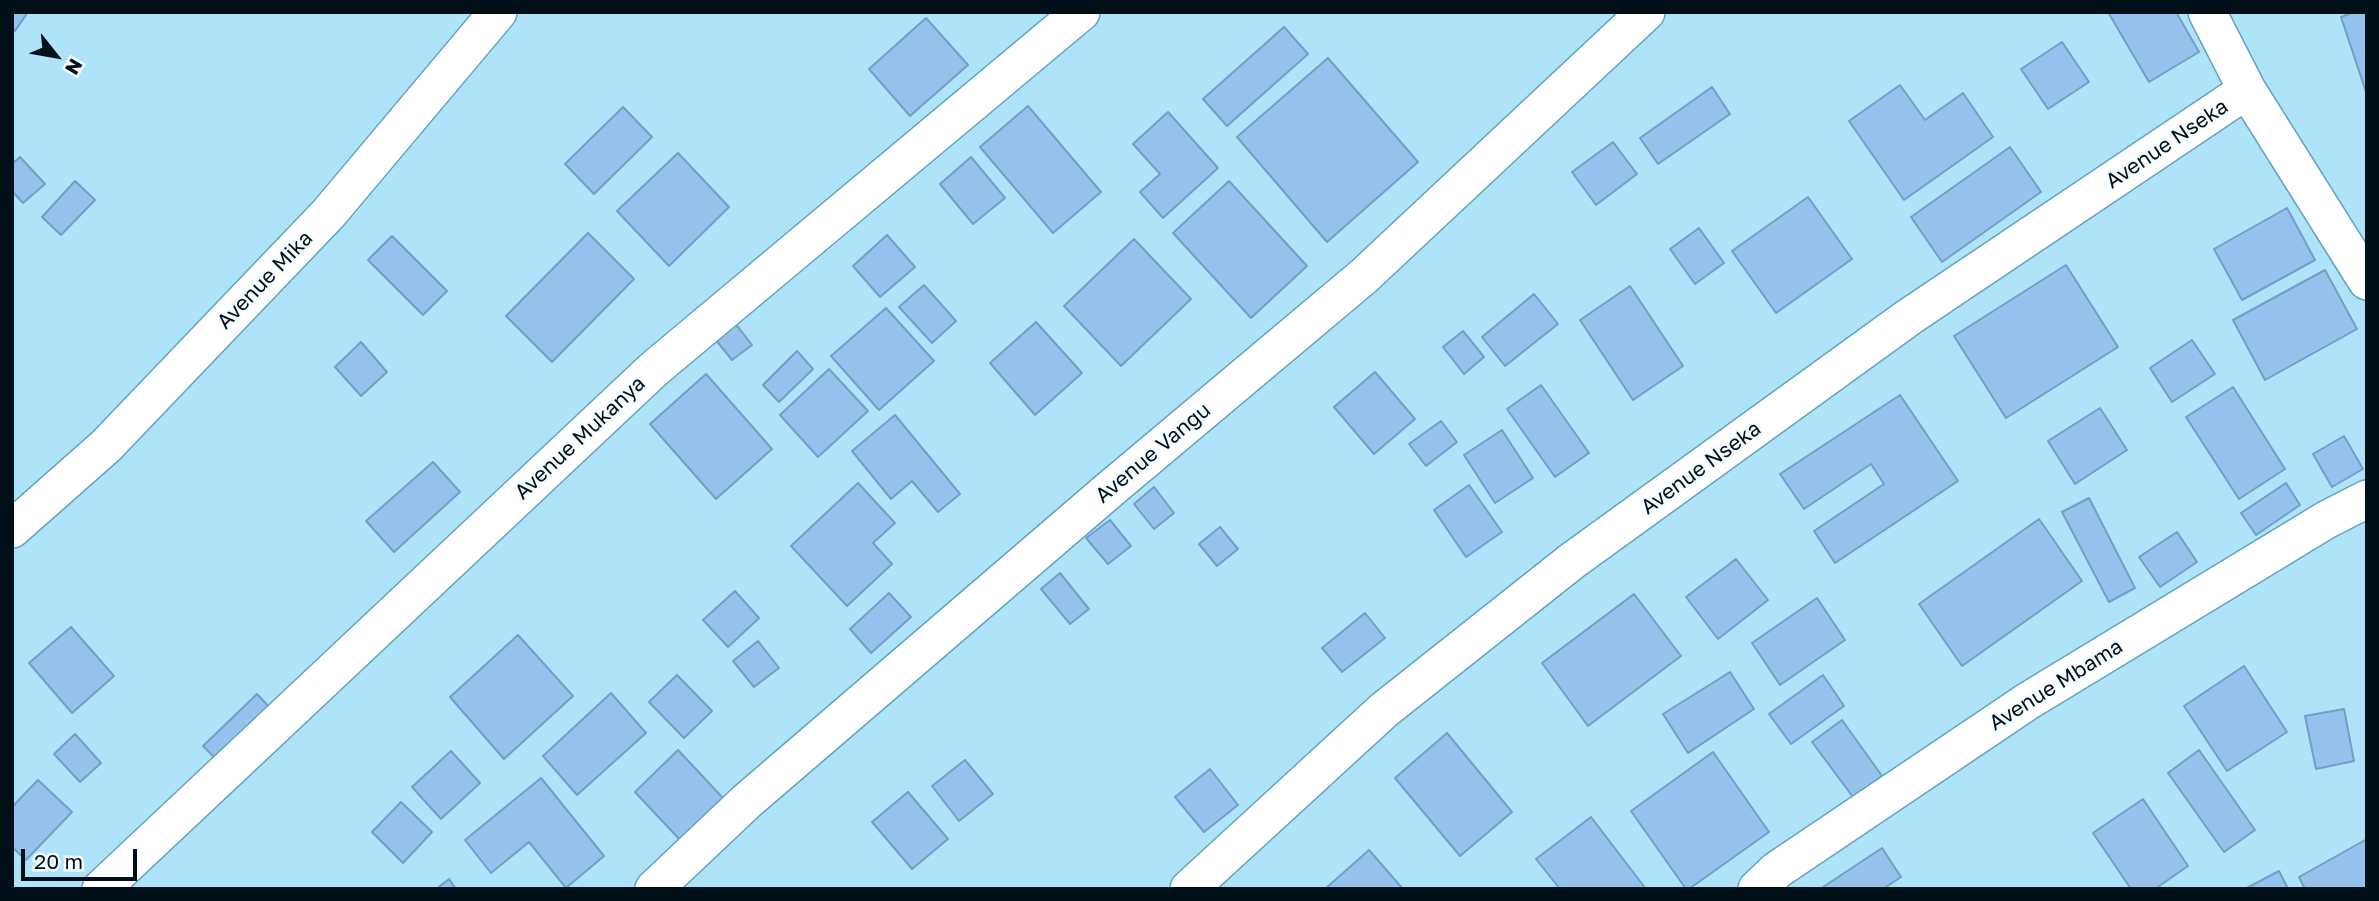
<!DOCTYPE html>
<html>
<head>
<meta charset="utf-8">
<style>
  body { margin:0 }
  #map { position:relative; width:2379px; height:901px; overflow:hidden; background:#afe3f9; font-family:"Golos Text",sans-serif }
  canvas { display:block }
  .frame { position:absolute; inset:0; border:14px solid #000f18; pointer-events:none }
  .north { position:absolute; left:21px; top:21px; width:70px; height:70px; -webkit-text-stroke:5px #f5fcff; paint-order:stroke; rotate:121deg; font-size:19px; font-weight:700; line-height:28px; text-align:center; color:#000f18 }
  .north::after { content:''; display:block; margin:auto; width:24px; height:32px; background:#000f18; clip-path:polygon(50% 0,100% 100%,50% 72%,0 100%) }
  .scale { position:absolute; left:21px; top:849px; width:116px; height:32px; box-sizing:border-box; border:4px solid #000f18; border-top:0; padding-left:9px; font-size:21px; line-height:24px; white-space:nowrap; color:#000f18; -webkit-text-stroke:5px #f5fcff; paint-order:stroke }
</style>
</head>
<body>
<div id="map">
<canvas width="2379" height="901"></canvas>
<div class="frame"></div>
<div class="north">N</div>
<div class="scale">20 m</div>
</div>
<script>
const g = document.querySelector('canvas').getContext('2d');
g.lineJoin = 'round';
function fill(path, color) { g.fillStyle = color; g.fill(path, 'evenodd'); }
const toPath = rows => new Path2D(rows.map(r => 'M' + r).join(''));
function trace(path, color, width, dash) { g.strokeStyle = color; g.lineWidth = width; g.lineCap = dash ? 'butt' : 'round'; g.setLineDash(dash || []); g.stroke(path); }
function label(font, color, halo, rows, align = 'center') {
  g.font = font + ' "Golos Text",sans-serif'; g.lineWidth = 5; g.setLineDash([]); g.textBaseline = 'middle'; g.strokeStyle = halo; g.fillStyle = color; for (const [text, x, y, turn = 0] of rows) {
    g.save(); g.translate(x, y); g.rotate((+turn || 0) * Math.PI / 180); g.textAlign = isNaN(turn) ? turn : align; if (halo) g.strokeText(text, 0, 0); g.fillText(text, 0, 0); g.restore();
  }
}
const building = toPath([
  [12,12,28,12,15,31,12,29,12,12],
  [2108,12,2176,12,2199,52,2149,82,2108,12],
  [2354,12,2367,12,2367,95,2341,17,2354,12],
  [926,18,968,65,910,116,869,69,926,18],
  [1284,27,1308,54,1227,126,1203,99,1284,27],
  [2062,42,2089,82,2048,109,2021,69,2062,42],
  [1328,58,1418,162,1327,242,1237,137,1328,58],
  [1900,85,1925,120,1963,93,1993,137,1904,200,1849,121,1900,85],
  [1712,87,1730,114,1658,164,1640,138,1712,87],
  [1028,106,1101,192,1053,233,980,147,1028,106],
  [623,107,652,137,594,194,565,164,623,107],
  [1168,112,1218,168,1163,218,1140,192,1160,174,1133,144,1168,112],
  [1613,142,1637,174,1596,205,1572,172,1613,142],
  [2010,147,2041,192,1942,262,1911,217,2010,147],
  [678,153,729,207,669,266,617,211,678,153],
  [20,157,45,184,23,203,12,191,12,164,20,157],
  [971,157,1005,198,973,224,940,184,971,157],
  [75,181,95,200,61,235,42,217,75,181],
  [1229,181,1307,266,1251,318,1173,233,1229,181],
  [1808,197,1852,259,1776,313,1732,251,1808,197],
  [2287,208,2315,260,2242,300,2214,249,2287,208],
  [1699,228,1724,263,1695,284,1670,249,1699,228],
  [588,233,634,279,552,362,506,316,588,233],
  [887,235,915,267,880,297,853,266,887,235],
  [392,236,447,291,423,315,368,260,392,236],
  [1134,239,1191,299,1121,366,1064,306,1134,239],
  [2066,265,2118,347,2006,418,1954,336,2066,265],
  [2325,270,2357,329,2265,380,2233,320,2325,270],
  [924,285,956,321,932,343,899,307,924,285],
  [1630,286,1683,366,1633,400,1580,320,1630,286],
  [1534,294,1558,324,1505,366,1482,337,1534,294],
  [886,308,934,361,879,410,831,356,886,308],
  [1036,322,1082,373,1035,415,990,363,1036,322],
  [735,323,752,345,732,360,715,339,735,323],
  [1463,331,1484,357,1464,374,1443,347,1463,331],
  [2192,340,2215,374,2172,402,2150,368,2192,340],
  [361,342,387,372,361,396,335,367,361,342],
  [797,351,813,369,779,402,763,385,797,351],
  [829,369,868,411,818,457,780,415,829,369],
  [1375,372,1415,419,1374,454,1334,407,1375,372],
  [706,374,772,449,716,499,650,424,706,374],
  [1541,385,1589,453,1555,477,1507,409,1541,385],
  [2233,387,2285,469,2239,499,2186,417,2233,387],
  [1900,395,1958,481,1835,563,1814,531,1884,484,1871,464,1804,509,1780,474,1900,395],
  [2100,408,2127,450,2075,484,2048,441,2100,408],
  [895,415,960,494,938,512,912,481,891,499,852,451,895,415],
  [1441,421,1457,442,1426,466,1409,444,1441,421],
  [1502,430,1533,478,1495,503,1464,455,1502,430],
  [2344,436,2363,469,2332,487,2313,454,2344,436],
  [433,462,460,492,394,552,366,521,433,462],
  [858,483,895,523,873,543,892,564,847,606,791,546,858,483],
  [2286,483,2300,505,2256,535,2241,513,2286,483],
  [1469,485,1502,532,1466,557,1434,510,1469,485],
  [1154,487,1174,513,1154,529,1134,504,1154,487],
  [2089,498,2135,588,2109,602,2062,512,2089,498],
  [2039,519,2082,581,1962,666,1919,604,2039,519],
  [1110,520,1131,546,1108,564,1086,538,1110,520],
  [1220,527,1238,549,1217,566,1199,544,1220,527],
  [2177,532,2197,562,2160,587,2139,557,2177,532],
  [1736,559,1768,600,1718,639,1686,597,1736,559],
  [1060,573,1089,609,1070,624,1041,589,1060,573],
  [735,591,759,618,728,647,703,620,735,591],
  [889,593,911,617,871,653,850,629,889,593],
  [1634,594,1681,656,1588,726,1542,663,1634,594],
  [1817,598,1845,640,1780,685,1752,643,1817,598],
  [1365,613,1385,638,1342,672,1322,648,1365,613],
  [71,627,114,676,72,713,29,663,71,627],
  [518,635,573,696,504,759,450,697,518,635],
  [758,641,779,668,754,687,733,661,758,641],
  [2244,666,2287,732,2227,771,2184,706,2244,666],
  [1730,672,1754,709,1688,753,1663,714,1730,672],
  [677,675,712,711,684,738,649,702,677,675],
  [1823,675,1844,706,1791,744,1769,714,1823,675],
  [611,693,646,733,577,795,543,756,611,693],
  [257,694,274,712,220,763,203,746,257,694],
  [2344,709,2354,761,2316,769,2305,716,2344,709],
  [1842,720,1882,776,1853,797,1812,742,1842,720],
  [1447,733,1512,812,1460,856,1395,778,1447,733],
  [75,734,101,763,80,782,54,754,75,734],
  [678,750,723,798,680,840,635,792,678,750],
  [2199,750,2255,830,2224,852,2168,773,2199,750],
  [451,751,480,783,441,819,412,787,451,751],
  [1713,752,1769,832,1689,889,1686,889,1631,811,1713,752],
  [965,760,993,794,959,821,932,786,965,760],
  [1210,769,1238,805,1204,832,1175,797,1210,769],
  [541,778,604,856,566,888,529,842,491,873,465,840,541,778],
  [38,780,72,812,26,860,12,847,12,807,38,780],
  [908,792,948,839,912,869,872,822,908,792],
  [2143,799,2188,866,2155,889,2131,889,2093,833,2143,799],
  [401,802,432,832,403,863,372,832,401,802],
  [1591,817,1646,889,1560,889,1536,859,1591,817],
  [2367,839,2367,889,2305,889,2299,877,2367,839],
  [1882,848,1901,877,1883,889,1820,889,1882,848],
  [1369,850,1403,889,1325,889,1369,850],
  [2279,871,2288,889,2245,889,2279,871],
  [449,879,456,889,436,889,449,879]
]);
fill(building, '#95c3ed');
trace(building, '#729fc7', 2);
const street = toPath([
  [2207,12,2247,90,2367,281],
  [12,529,106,446,329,213,498,12],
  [101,889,654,369,1081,12],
  [654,889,747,801,1108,491,1364,276,1646,12],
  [1189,889,1384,710,1572,561,1909,317,2247,90],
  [1757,889,1777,870,2028,701,2326,520,2367,499]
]);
trace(street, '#62a3bd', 40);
trace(street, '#fff', 37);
label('21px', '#000f18', '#f5fcff', [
  ["Avenue Nseka",2167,144,-34],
  ["Avenue Mika",265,280,-46],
  ["Avenue Mukanya",580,438,-43],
  ["Avenue Vangu",1153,453,-40],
  ["Avenue Nseka",1701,468,-36],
  ["Avenue Mbama",2056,685,-32]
]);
</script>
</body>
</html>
